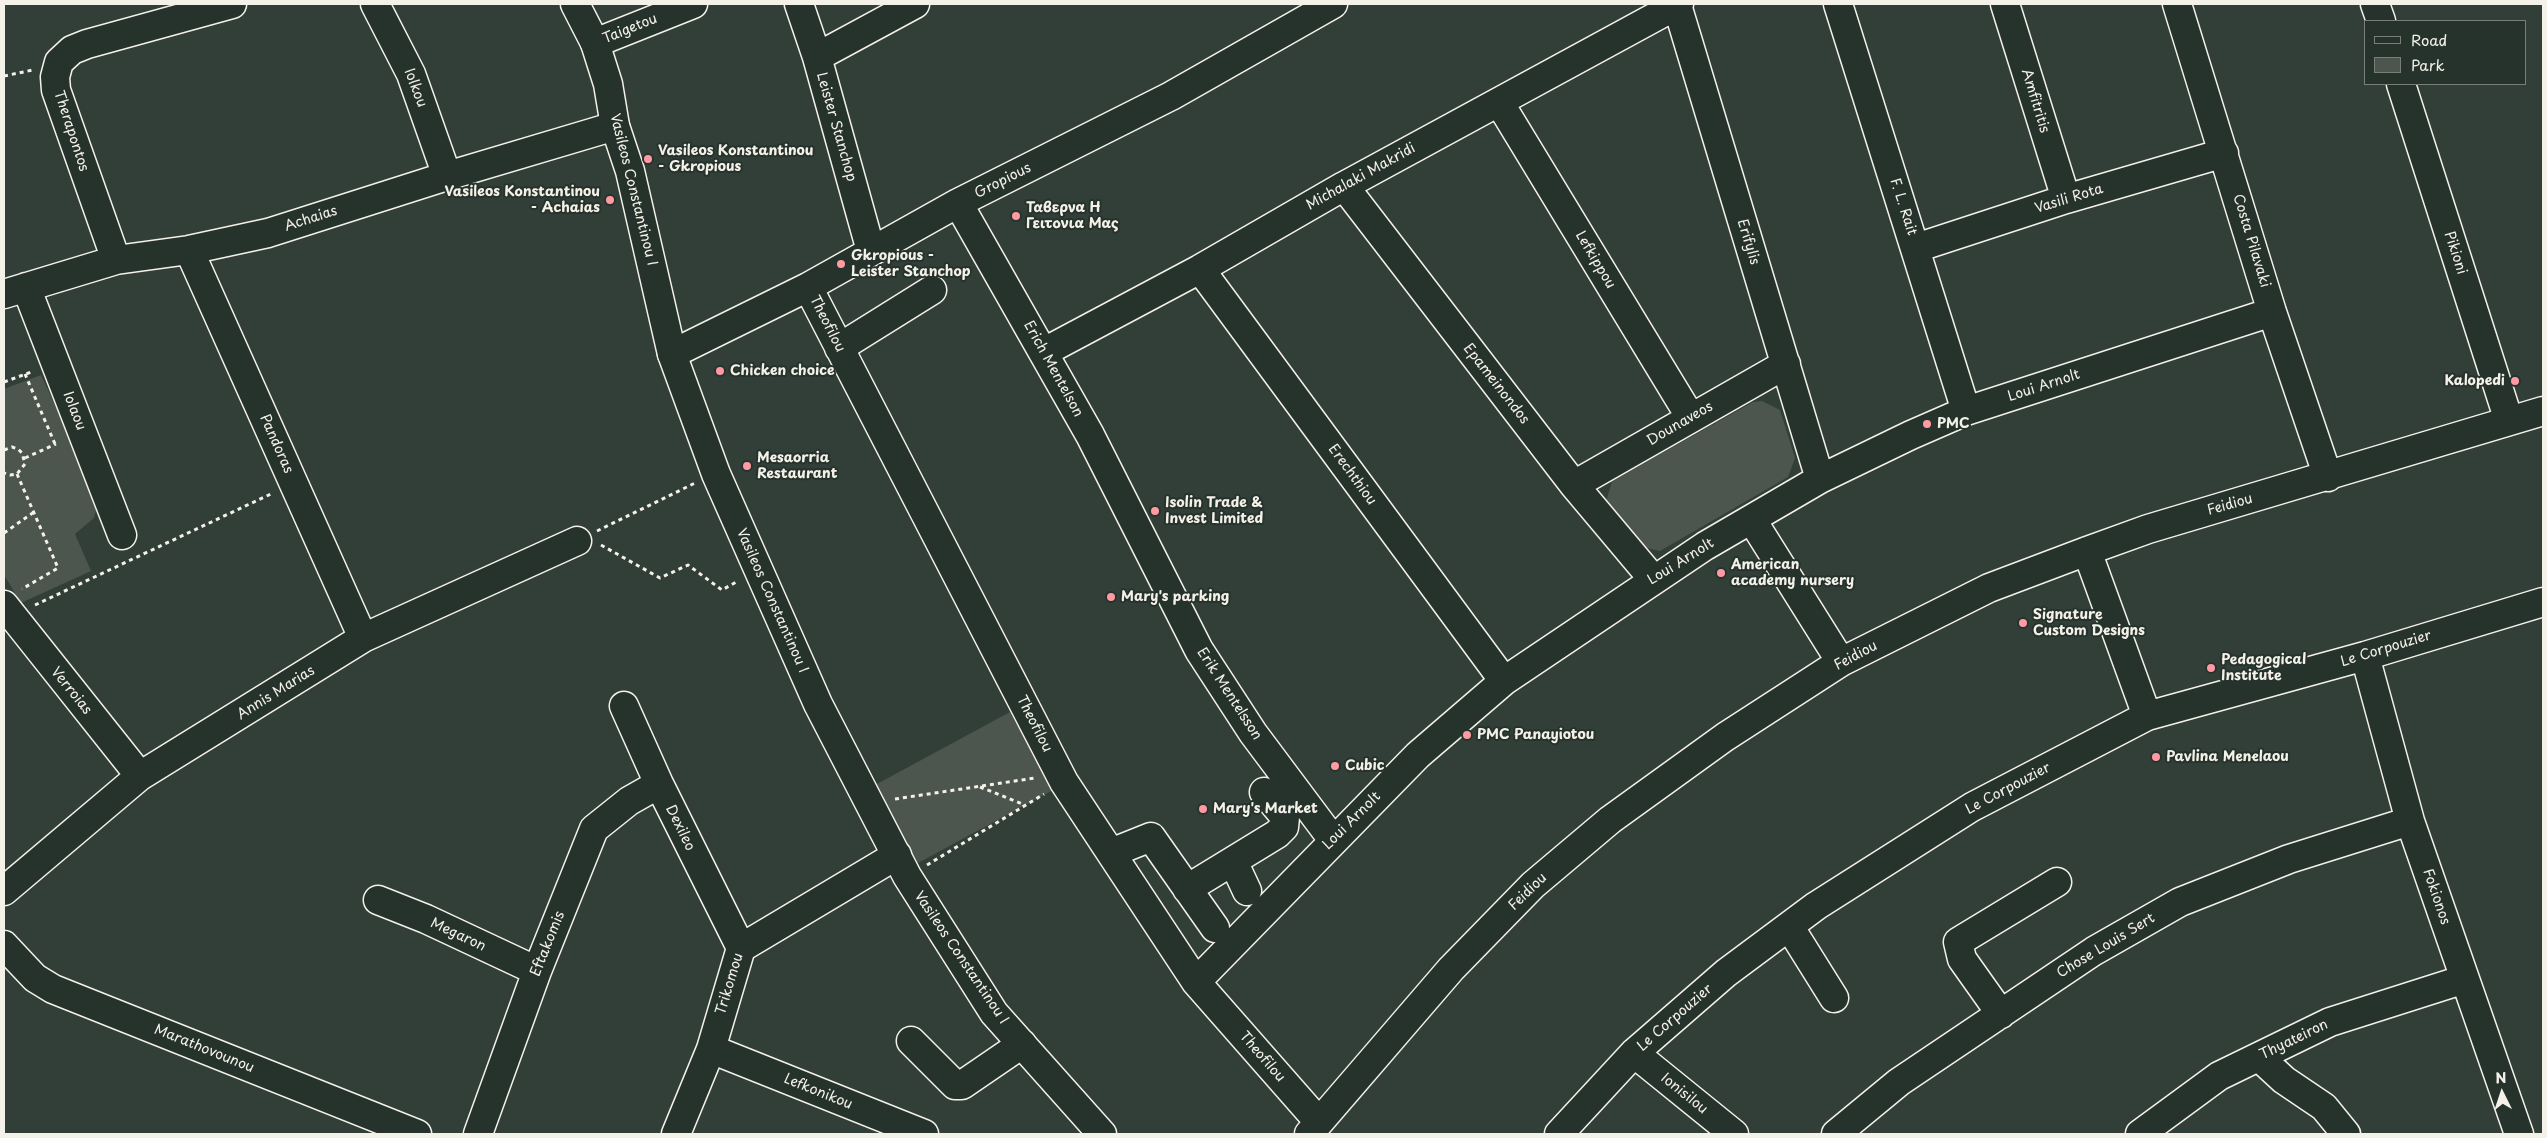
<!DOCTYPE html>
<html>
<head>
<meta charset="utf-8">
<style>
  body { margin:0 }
  #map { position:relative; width:2547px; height:1138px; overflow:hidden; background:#323e38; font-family:"Playpen Sans",sans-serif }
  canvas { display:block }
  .frame { position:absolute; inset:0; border:5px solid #f4f1e8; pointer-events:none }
  .legend { position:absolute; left:2364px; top:20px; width:162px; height:65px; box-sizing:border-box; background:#26332d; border:1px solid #787f78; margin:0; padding:6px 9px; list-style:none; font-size:15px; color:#f4f1e8 }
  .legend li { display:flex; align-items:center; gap:10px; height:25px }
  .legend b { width:25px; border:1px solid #787f78 }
  .north { position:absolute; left:2477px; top:1068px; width:50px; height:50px; -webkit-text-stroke:4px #26332d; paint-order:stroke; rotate:356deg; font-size:14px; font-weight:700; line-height:20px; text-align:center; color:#f4f1e8 }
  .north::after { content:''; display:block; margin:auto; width:18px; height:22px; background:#f4f1e8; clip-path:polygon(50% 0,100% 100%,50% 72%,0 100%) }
</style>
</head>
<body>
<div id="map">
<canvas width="2547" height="1138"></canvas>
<div class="frame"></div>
<ul class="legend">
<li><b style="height:6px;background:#26332d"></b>Road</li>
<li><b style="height:14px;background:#4c564f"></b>Park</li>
</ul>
<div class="north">N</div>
</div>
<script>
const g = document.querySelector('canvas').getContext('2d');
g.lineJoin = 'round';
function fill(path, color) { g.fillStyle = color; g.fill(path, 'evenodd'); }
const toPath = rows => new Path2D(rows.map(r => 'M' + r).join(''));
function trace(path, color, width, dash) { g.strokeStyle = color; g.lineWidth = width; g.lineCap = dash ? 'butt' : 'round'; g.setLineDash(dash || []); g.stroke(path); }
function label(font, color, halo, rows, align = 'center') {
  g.font = font + ' "Playpen Sans",sans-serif'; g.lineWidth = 4; g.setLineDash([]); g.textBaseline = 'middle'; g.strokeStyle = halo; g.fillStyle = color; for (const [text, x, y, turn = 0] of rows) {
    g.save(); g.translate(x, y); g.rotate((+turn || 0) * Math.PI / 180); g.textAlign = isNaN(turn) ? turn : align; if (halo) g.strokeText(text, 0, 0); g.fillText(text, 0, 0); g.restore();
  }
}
fill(toPath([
  [41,375,73,443,97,507,94,518,75,534,91,571,21,603,4,575,4,389],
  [1762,401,1780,410,1795,458,1788,477,1660,551,1638,546,1606,502,1612,481,1753,402],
  [1010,712,1053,790,918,863,875,785]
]), '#4c564f');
const minor = toPath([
  [375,4,411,74,447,176],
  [799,4,817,57,871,251],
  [1838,4,1966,411],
  [2005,4,2066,199],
  [2177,4,2272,312,2328,477],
  [2375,4,2381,21],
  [1677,5,1820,479],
  [595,43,693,4],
  [817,57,915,4],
  [2401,84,2509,421],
  [1499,102,1691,418],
  [1344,186,1574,485,1653,579],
  [958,203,1090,435,1199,650,1253,733,1333,840],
  [1916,248,2066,199,2224,153],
  [189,250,363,638],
  [116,260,56,90,55,77,59,62,72,50,87,44,232,4],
  [1200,269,1504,681],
  [26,287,122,535],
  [808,287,1064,782,1196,982,1319,1122],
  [4,294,116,260,189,250,268,233,447,176,615,126],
  [839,348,932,290],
  [1044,352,1200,269,1344,186,1679,4],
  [672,354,808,287,958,203,1171,96,1333,4],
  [1574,485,1786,364],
  [1752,520,1841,662],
  [2087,551,2147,716],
  [4,605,140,776],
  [2365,656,2410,821,2519,1134],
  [624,706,659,784,741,948],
  [1111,853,1151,837,1215,928],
  [1233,861,1247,891],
  [1187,889,1277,834,1284,827,1285,817,1264,792],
  [4,891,140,776,363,638,577,541],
  [378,900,426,919,537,971],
  [1789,926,1834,998],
  [4,945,35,978,53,989,417,1134],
  [1196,982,1418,755,1504,681,1705,546,1820,479,1911,435,1966,411,2272,312],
  [2001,1014,1962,959,1958,942,2057,882],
  [911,1041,955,1085,962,1085,1022,1044],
  [711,1049,924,1134],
  [1634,1053,1734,1134],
  [2259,1057,2284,1080,2324,1107,2346,1134],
  [478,1134,537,971,594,829,629,801,659,784],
  [676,1134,711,1049,741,948,897,855],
  [1309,1134,1451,969,1533,885,1610,820,1725,737,1841,662,1989,588,2087,551,2148,529,2543,411],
  [1559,1134,1634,1053,1726,973,1816,906,1972,807,2147,716,2365,656,2543,602],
  [1836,1134,1899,1082,2094,951,2180,902,2289,859,2410,821],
  [2140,1134,2219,1076,2330,1022,2465,979]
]);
const major = toPath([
  [575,4,595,43,608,84,615,126,630,171,672,354,716,474,818,704,907,876,994,1013,1102,1134]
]);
trace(minor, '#f4f1e8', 31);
trace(major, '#f4f1e8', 31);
trace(toPath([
  [4,76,33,70],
  [25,374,55,444],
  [4,382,34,371],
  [4,450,12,447,18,449,22,453,25,464,17,474,10,475,4,473],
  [25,458,56,444],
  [17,474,58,568,22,589],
  [597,531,695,483],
  [4,533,34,512],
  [601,545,660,578,688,565,722,590,738,581],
  [35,605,273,493],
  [980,787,1025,805],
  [895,799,1035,778],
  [927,865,1044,794]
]), '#f4f1e8', 3, [4, 4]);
trace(minor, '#26332d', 28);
trace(major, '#26332d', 28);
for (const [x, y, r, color] of [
  [648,159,5,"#ff9aa2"],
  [610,200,5,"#ff9aa2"],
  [1016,216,5,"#ff9aa2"],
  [841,264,5,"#ff9aa2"],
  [720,371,5,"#ff9aa2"],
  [2515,381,5,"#ff9aa2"],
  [1927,424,5,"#ff9aa2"],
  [747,466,5,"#ff9aa2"],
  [1155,511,5,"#ff9aa2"],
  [1721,573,5,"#ff9aa2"],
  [1111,597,5,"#ff9aa2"],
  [2023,623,5,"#ff9aa2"],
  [2211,668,5,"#ff9aa2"],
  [1467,735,5,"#ff9aa2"],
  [2156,757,5,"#ff9aa2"],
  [1335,766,5,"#ff9aa2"],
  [1203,809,5,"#ff9aa2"]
]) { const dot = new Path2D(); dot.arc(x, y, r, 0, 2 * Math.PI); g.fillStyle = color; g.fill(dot); trace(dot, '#26332d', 2); }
label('14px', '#f4f1e8', '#26332d', [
  ["Taigetou",630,29,-22],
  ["Iolkou",415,88,69],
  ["Amfitritis",2035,101,73],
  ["Leister Stanchop",836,127,74],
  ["Therapontos",71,131,72],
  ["Michalaki Makridi",1361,177,-29],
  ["Gropious",1003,181,-27],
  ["Vasileos Constantinou I",633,190,76],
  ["Vasili Rota",2069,199,-17],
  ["F. L. Rait",1903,207,72],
  ["Achaias",311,219,-18],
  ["Costa Pilavaki",2251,241,73],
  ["Erifylis",1748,242,73],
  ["Pikioni",2455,253,72],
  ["Lefkippou",1595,260,59],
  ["Theofilou",827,324,63],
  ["Erich Mentelson",1053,369,61],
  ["Epameinondos",1496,384,52],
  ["Loui Arnolt",2044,386,-18],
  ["Iolaou",74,411,69],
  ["Dounaveos",1680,424,-30],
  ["Pandoras",276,444,66],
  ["Erechthiou",1352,475,54],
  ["Feidiou",2230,505,-16],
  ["Loui Arnolt",1681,562,-32],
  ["Vasileos Constantinou I",772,601,66],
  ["Le Corpouzier",2386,649,-17],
  ["Feidiou",1856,656,-28],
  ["Verroias",71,691,51],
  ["Annis Marias",276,693,-32],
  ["Erik Mentelsson",1229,694,57],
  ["Theofilou",1034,724,63],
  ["Le Corpouzier",2008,789,-28],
  ["Loui Arnolt",1352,821,-45],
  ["Dexileo",680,828,64],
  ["Feidiou",1528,892,-44],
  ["Fokionos",2436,897,71],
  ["Megaron",458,935,25],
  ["Eftakomis",548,944,-68],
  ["Chose Louis Sert",2106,946,-31],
  ["Vasileos Constantinou I",961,958,56],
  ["Trikomou",730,984,-73],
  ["Le Corpouzier",1675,1018,-41],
  ["Thyateiron",2294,1040,-26],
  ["Marathovounou",204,1049,22],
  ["Theofilou",1262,1057,49],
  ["Lefkonikou",818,1092,22],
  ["Ionisilou",1684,1094,39]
]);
label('bold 14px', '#f4f1e8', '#26332d', [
  ["Vasileos Konstantinou",658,151],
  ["- Gkropious",658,167],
  ["Vasileos Konstantinou",600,192,"right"],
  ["- Achaias",600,208,"right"],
  ["Ταβερνα Η",1026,208],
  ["Γειτονια Μας",1026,224],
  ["Gkropious -",851,256],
  ["Leister Stanchop",851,272],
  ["Chicken choice",730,371],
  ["Kalopedi",2505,381,"right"],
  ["PMC",1937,424],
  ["Mesaorria",757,458],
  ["Restaurant",757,474],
  ["Isolin Trade &",1165,503],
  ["Invest Limited",1165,519],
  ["American",1731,565],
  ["academy nursery",1731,581],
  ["Mary's parking",1121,597],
  ["Signature",2033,615],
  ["Custom Designs",2033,631],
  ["Pedagogical",2221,660],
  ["Institute",2221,676],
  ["PMC Panayiotou",1477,735],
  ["Pavlina Menelaou",2166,757],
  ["Cubic",1345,766],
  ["Mary's Market",1213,809]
], 'left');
</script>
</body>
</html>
